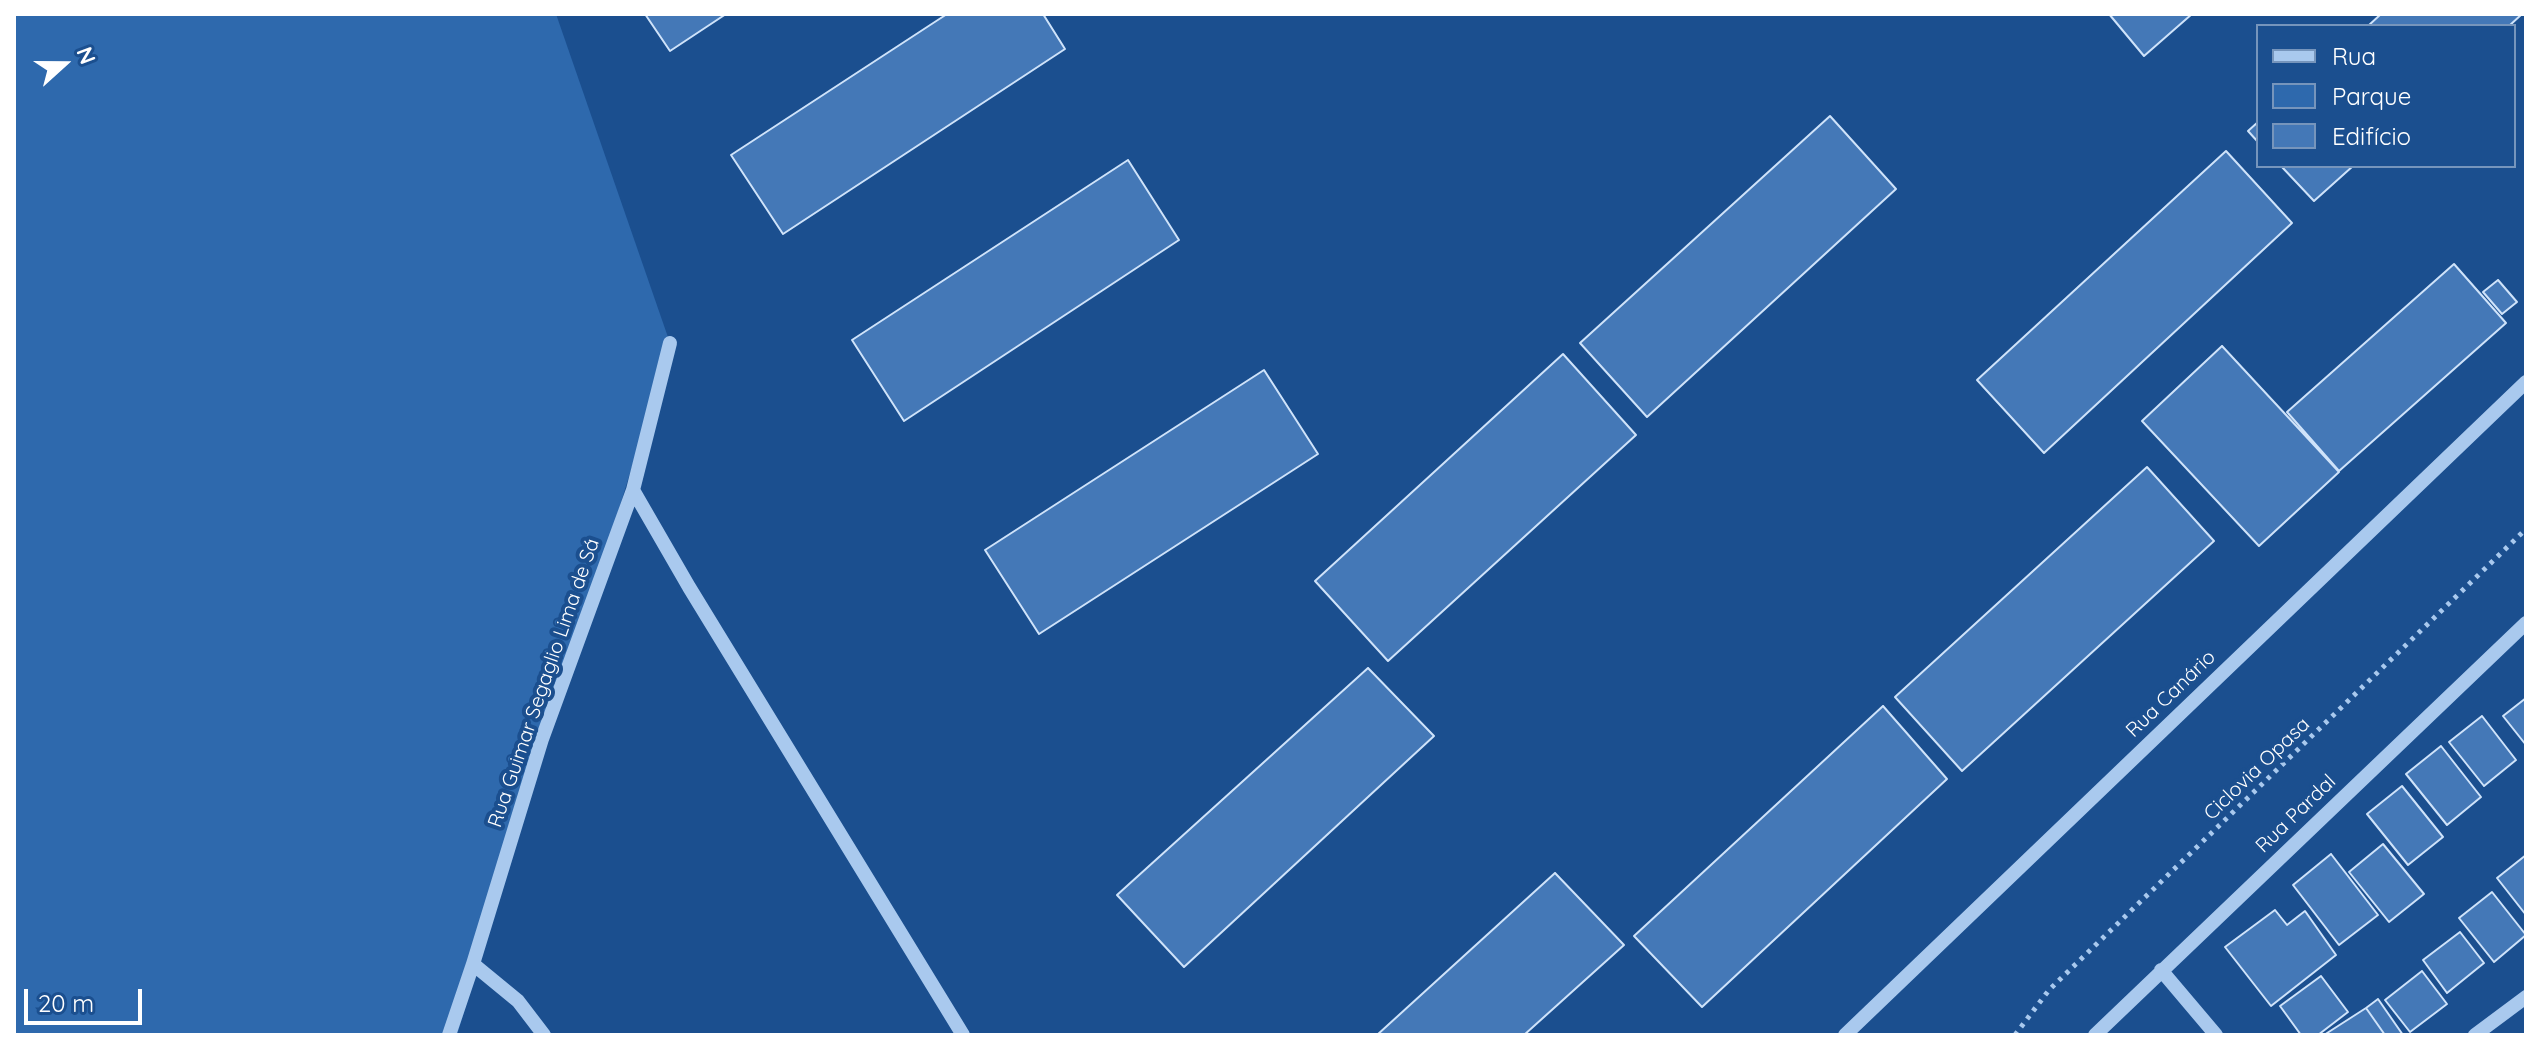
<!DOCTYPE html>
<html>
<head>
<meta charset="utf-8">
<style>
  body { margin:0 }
  #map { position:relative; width:2540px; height:1049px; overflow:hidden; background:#1b4f8f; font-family:Quicksand,sans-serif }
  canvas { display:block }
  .frame { position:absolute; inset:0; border:16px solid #fff; pointer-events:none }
  .legend { position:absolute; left:2256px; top:24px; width:260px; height:144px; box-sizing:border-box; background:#1b4f8f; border:2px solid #7695bc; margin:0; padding:10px 14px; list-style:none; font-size:24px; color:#fff }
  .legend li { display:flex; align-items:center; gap:16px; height:40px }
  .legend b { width:40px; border:2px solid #7695bc }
  .north { position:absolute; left:24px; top:24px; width:80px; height:80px; -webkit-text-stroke:6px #1b4f8f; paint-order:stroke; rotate:69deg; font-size:22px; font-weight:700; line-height:32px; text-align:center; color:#fff }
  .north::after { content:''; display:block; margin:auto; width:28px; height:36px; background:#fff; clip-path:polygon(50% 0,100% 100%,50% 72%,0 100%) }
  .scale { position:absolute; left:24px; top:989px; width:118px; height:36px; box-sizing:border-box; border:4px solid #fff; border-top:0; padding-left:10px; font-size:24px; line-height:28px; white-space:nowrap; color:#fff; -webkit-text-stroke:6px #1b4f8f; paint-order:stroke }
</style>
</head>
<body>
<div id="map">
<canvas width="2540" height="1049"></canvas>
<div class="frame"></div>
<ul class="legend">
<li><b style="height:10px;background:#a9c9ee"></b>Rua</li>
<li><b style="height:22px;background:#2e69ad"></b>Parque</li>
<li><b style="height:22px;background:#4478b7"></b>Edifício</li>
</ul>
<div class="north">N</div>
<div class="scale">20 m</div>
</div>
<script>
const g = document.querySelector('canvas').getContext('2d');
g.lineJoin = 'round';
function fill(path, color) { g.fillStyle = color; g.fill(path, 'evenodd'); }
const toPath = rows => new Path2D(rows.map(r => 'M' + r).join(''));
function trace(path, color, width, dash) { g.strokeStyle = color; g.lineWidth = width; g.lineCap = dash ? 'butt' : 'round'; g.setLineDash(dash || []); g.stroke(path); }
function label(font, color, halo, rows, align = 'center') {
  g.font = font + ' Quicksand,sans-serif'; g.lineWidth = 8; g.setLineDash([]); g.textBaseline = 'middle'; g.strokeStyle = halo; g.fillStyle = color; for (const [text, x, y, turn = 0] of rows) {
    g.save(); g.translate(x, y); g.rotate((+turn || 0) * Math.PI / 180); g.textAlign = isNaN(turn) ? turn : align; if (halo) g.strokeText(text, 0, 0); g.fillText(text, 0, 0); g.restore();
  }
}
fill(toPath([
  [14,14,556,14,670,343,457,1035,14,1035]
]), '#2e69ad');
const building = toPath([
  [645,14,726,14,670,51,645,14],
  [947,14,1043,14,1065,49,783,234,731,155,947,14],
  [2109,14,2192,14,2144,56,2109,14],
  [2381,14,2522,14,2509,26,2368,26,2381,14],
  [1830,116,1896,189,1647,417,1580,343,1830,116],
  [2258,122,2258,142,2248,131,2258,122],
  [2226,151,2292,223,2044,453,1977,380,2226,151],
  [1128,160,1179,240,904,421,852,340,1128,160],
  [2281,166,2353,166,2314,201,2281,166],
  [2454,264,2506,323,2339,471,2287,412,2454,264],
  [2498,280,2517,302,2502,314,2483,292,2498,280],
  [2222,346,2339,472,2259,546,2142,421,2222,346],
  [1563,354,1636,435,1388,661,1315,581,1563,354],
  [1264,370,1318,454,1039,634,985,550,1264,370],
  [2147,467,2214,541,1962,771,1895,697,2147,467],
  [1368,668,1434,736,1184,967,1117,895,1368,668],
  [2526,698,2526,745,2503,716,2526,698],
  [1883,706,1947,779,1702,1007,1634,936,1883,706],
  [2482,716,2516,760,2484,786,2449,742,2482,716],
  [2441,746,2481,797,2447,825,2406,774,2441,746],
  [2402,786,2443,837,2408,865,2367,814,2402,786],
  [2383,844,2424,894,2389,922,2349,872,2383,844],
  [2331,854,2378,915,2339,945,2293,885,2331,854],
  [2526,855,2526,915,2497,878,2526,855],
  [1555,873,1624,945,1524,1035,1377,1035,1555,873],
  [2492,892,2526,935,2494,962,2459,918,2492,892],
  [2275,910,2287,925,2305,911,2336,955,2271,1006,2225,947,2275,910],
  [2460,932,2484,963,2447,993,2423,960,2460,932],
  [2422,971,2447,1004,2410,1032,2385,1000,2422,971],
  [2321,976,2348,1012,2318,1035,2301,1035,2280,1006,2321,976],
  [2378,999,2403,1035,2385,1035,2366,1008,2378,999],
  [2366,1008,2385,1035,2324,1035,2366,1008]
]);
fill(building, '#4478b7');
trace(building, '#cfe3fa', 2);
trace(toPath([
  [2015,1035,2049,990,2526,529]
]), '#a9c9ee', 5, [4, 6]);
trace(toPath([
  [633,490,689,587,963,1035],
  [473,964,518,1001,544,1035],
  [2161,970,2216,1035],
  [449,1035,473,964,542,739,633,490,670,343],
  [1845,1035,2526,382],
  [2095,1035,2526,623],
  [2475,1035,2526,997]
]), '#a9c9ee', 14);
label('20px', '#fff', '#1b4f8f', [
  ["Rua Guimar Segaglio Lima de Sá",544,683,-71],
  ["Rua Canário",2171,694,-44],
  ["Ciclovia Opasa",2257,769,-44],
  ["Rua Pardal",2296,814,-44]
]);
</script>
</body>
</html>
